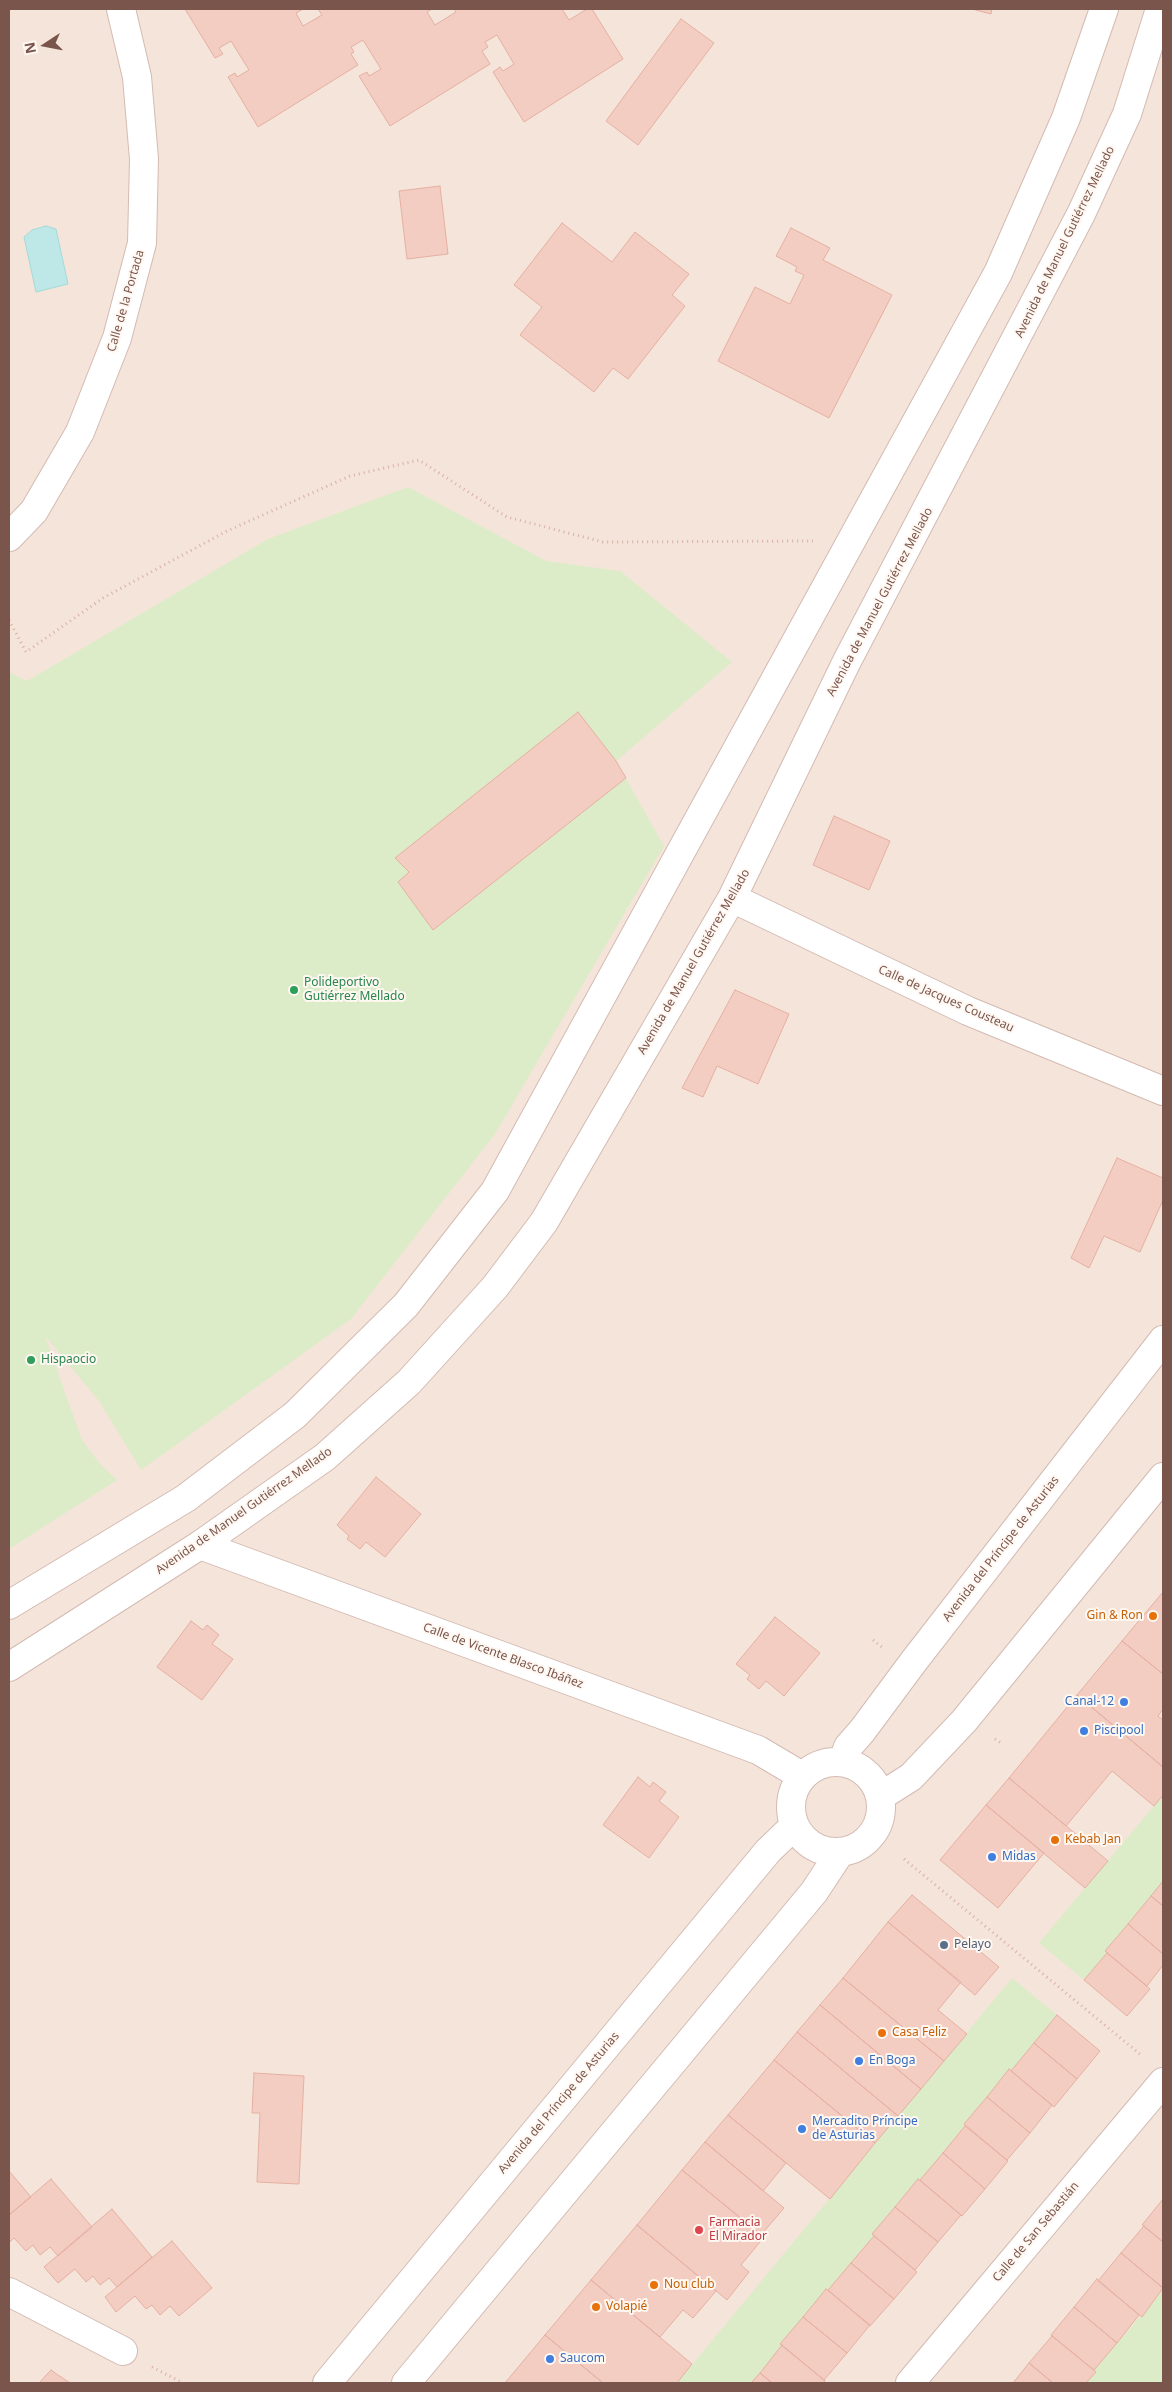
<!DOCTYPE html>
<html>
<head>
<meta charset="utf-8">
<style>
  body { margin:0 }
  #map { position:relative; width:1172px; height:2392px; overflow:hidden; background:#fdf3eb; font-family:"Noto Sans",sans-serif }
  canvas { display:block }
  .frame { position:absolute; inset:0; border:10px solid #7a554c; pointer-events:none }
  .north { position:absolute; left:20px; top:20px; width:50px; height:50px; -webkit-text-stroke:4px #fff8f2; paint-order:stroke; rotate:259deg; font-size:14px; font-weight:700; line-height:20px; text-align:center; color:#7a554c }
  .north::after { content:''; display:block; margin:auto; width:18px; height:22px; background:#7a554c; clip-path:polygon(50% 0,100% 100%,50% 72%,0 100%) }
</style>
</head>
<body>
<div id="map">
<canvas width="1172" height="2392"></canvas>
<div class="frame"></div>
<div class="north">N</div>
</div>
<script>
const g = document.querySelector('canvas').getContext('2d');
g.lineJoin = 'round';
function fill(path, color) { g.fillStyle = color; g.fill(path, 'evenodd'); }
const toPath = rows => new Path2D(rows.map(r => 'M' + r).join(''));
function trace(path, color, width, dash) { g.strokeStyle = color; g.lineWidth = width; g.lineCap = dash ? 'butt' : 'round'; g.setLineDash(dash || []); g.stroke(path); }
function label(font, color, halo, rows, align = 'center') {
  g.font = font + ' "Noto Sans",sans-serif'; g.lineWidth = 4; g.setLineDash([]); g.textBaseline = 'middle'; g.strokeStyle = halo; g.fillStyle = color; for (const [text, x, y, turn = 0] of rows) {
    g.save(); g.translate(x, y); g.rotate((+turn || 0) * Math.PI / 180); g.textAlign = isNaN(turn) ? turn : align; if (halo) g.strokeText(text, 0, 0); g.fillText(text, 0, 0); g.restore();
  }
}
fill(toPath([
  [9,9,1163,9,1163,2383,9,2383]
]), '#f5e4d9');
fill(toPath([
  [408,487,546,561,620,571,732,662,616,761,664,846,495,1134,351,1319,141,1470,99,1401,45,1336,82,1440,100,1464,117,1480,9,1549,9,672,27,681,268,539],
  [1163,1795,1163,1881,1105,1951,1107,1953,1084,1980,1039,1943],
  [1012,1978,1057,2015,1011,2071,1009,2069,943,2153,920,2180,918,2179,872,2234,874,2236,781,2344,782,2345,751,2383,677,2383],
  [1163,2290,1163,2383,1086,2383,1096,2372,1094,2370]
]), '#ddecc8');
const water = toPath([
  [46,226,56,229,68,284,36,292,24,237,32,230,46,226]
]);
fill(water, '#bee8e7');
trace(water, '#a4dad9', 1);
const building = toPath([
  [185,9,303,9,296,13,303,26,322,15,318,9,432,9,427,12,435,25,456,12,454,9,562,9,569,20,587,9,592,9,623,59,524,122,493,72,500,67,503,71,514,64,497,35,485,42,488,47,482,51,490,64,390,126,359,76,367,72,369,76,381,69,363,40,351,47,354,52,351,54,358,65,258,127,228,77,235,73,237,77,249,70,231,41,219,48,223,54,215,58,185,9],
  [972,9,992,9,991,14,972,9],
  [681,19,714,43,638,145,606,121,681,19],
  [440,186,448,254,407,259,399,191,440,186],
  [562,223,612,262,635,232,689,274,672,295,685,306,628,379,613,368,594,392,520,335,542,307,514,285,562,223],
  [791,228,830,248,823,260,892,295,829,418,718,361,755,287,790,304,804,275,795,271,797,267,776,256,791,228],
  [578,712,616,761,626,778,433,930,398,882,409,872,395,858,578,712],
  [834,816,890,841,869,890,813,865,834,816],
  [735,990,789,1014,758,1084,717,1066,703,1097,682,1088,735,990],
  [1117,1158,1163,1178,1163,1200,1140,1252,1104,1236,1089,1268,1071,1258,1117,1158],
  [376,1477,421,1514,385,1557,366,1542,360,1549,347,1539,349,1536,337,1525,376,1477],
  [1163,1592,1163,1674,1122,1641,1163,1592],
  [775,1617,820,1653,784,1696,766,1681,759,1689,747,1679,750,1675,736,1664,775,1617],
  [191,1621,203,1630,207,1625,219,1635,212,1644,233,1659,202,1700,157,1667,191,1621],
  [1122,1641,1163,1674,1163,1709,1158,1716,1163,1720,1163,1767,1077,1695,1122,1641],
  [1077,1695,1163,1767,1163,1795,1154,1806,1112,1771,1066,1826,1009,1778,1077,1695],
  [638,1777,650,1787,653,1782,666,1792,659,1801,679,1817,649,1858,603,1825,638,1777],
  [1009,1778,1108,1861,1085,1888,986,1805,1009,1778],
  [986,1805,1044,1853,998,1908,940,1860,986,1805],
  [1163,1881,1163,1906,1151,1896,1163,1881],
  [912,1895,999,1967,975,1995,888,1922,912,1895],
  [1151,1896,1163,1906,1163,1954,1128,1924,1151,1896],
  [888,1922,961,1982,938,2010,967,2034,944,2061,843,1978,888,1922],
  [1128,1924,1163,1954,1163,1965,1147,1986,1105,1951,1128,1924],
  [1107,1953,1150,1989,1127,2016,1084,1980,1107,1953],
  [843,1978,944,2061,921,2089,820,2005,843,1978],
  [820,2005,921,2089,898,2116,797,2032,820,2005],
  [1057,2015,1100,2051,1077,2079,1034,2043,1057,2015],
  [797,2032,898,2116,875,2143,774,2060,797,2032],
  [1034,2043,1077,2079,1054,2107,1011,2071,1034,2043],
  [774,2060,875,2143,830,2199,728,2115,774,2060],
  [1009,2069,1052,2105,1030,2133,987,2097,1009,2069],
  [254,2073,304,2076,299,2184,257,2182,260,2113,252,2113,254,2073],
  [987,2097,1030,2133,1007,2160,964,2124,987,2097],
  [728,2115,786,2163,763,2191,705,2142,728,2115],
  [965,2126,1008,2161,985,2189,943,2153,965,2126],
  [705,2142,784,2208,761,2235,682,2170,705,2142],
  [943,2153,985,2189,962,2216,920,2180,943,2153],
  [682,2170,764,2237,741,2265,749,2272,727,2300,637,2225,682,2170],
  [9,2171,31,2197,9,2215,9,2171],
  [51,2179,92,2227,58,2256,50,2247,40,2255,33,2245,26,2251,14,2238,9,2243,9,2215,51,2179],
  [918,2179,961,2215,938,2242,895,2207,918,2179],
  [1163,2199,1163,2242,1142,2225,1163,2199],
  [895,2207,938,2242,915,2270,872,2234,895,2207],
  [112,2209,152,2257,117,2287,109,2278,100,2285,93,2276,86,2282,75,2269,58,2283,44,2267,112,2209],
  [637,2225,716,2291,693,2318,683,2310,660,2337,591,2280,637,2225],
  [1144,2226,1163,2242,1163,2288,1121,2253,1144,2226],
  [874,2236,917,2272,894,2299,851,2263,874,2236],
  [172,2241,212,2288,179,2316,170,2306,160,2315,152,2305,146,2309,135,2296,116,2312,105,2297,172,2241],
  [1121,2253,1163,2288,1142,2317,1098,2281,1121,2253],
  [851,2263,894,2299,870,2326,828,2290,851,2263],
  [1097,2279,1139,2315,1117,2343,1074,2307,1097,2279],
  [591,2280,692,2364,677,2383,603,2383,545,2335,591,2280],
  [826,2289,870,2325,847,2353,803,2317,826,2289],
  [1074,2307,1117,2343,1094,2370,1051,2335,1074,2307],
  [803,2317,847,2353,824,2380,780,2344,803,2317],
  [545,2335,603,2383,505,2383,545,2335],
  [1052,2336,1096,2372,1086,2383,1053,2383,1029,2363,1052,2336],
  [782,2345,825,2381,824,2383,772,2383,760,2373,782,2345],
  [1029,2363,1053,2383,1013,2383,1029,2363],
  [51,2370,58,2375,70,2383,39,2383,51,2370],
  [760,2373,772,2383,751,2383,760,2373]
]);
fill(building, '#f3cdc2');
trace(building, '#e6b0a2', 1);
const minor = toPath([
  [9,537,34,511,80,432,117,338,142,243,144,159,137,77,121,9],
  [732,898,968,1011,1163,1091],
  [200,1545,758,1750,802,1776],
  [9,1605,186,1498,295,1415,406,1305,495,1191,998,273,1066,118,1104,9],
  [9,1667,200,1545,325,1457,409,1382,495,1287,544,1222,732,898,847,661,1081,214,1127,114,1160,9],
  [843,1761,848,1747,862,1731,914,1661,1163,1340],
  '791 1807a45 45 0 1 1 90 0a45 45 0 1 1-90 0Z',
  [881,1796,911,1777,964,1721,1163,1477],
  [9,2292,123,2351],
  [327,2383,768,1851,794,1826],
  [406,2383,814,1892,839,1854],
  [910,2383,1163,2082]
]);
trace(minor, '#d3bbb2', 30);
trace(toPath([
  [9,620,26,652,103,598,227,531,350,476,419,460,507,517,603,542,813,541],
  [873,1640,882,1647],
  [995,1739,1001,1743],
  [904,1859,1141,2055],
  [152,2367,183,2383]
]), '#d9b0a4', 3, [1, 4]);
trace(minor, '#fff', 28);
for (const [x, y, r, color] of [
  [294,990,5,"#2e9e5b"],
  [31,1360,5,"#2e9e5b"],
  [1153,1616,5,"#e8710a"],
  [1124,1702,5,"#3f7fe0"],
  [1084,1731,5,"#3f7fe0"],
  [1055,1840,5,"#e8710a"],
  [992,1857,5,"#3f7fe0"],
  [944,1945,5,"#5c6f8a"],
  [882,2033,5,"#e8710a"],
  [859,2061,5,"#3f7fe0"],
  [802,2129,5,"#3f7fe0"],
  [699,2230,5,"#e0444e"],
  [654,2285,5,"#e8710a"],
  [596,2307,5,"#e8710a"],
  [550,2359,5,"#3f7fe0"]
]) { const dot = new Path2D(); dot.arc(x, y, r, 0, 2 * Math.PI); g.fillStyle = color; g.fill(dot); trace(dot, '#fff8f2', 2); }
label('12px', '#7a554c', '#fff8f2', [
  ["Avenida de Manuel Gutiérrez Mellado",1065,242,-64],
  ["Calle de la Portada",126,301,-74],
  ["Avenida de Manuel Gutiérrez Mellado",880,602,-62],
  ["Avenida de Manuel Gutiérrez Mellado",694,962,-60],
  ["Calle de Jacques Cousteau",946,999,24],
  ["Avenida de Manuel Gutiérrez Mellado",244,1511,-35],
  ["Avenida del Príncipe de Asturias",1001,1549,-52],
  ["Calle de Vicente Blasco Ibáñez",503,1656,20],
  ["Avenida del Príncipe de Asturias",559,2103,-50],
  ["Calle de San Sebastián",1036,2232,-50]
]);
label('12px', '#27864d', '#fff8f2', [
  ["Polideportivo",304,983],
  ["Gutiérrez Mellado",304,997],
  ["Hispaocio",41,1360]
], 'left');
label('12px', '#c56008', '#fff8f2', [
  ["Gin & Ron",1143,1616,"right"],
  ["Kebab Jan",1065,1840],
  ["Casa Feliz",892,2033],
  ["Nou club",664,2285],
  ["Volapié",606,2307]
], 'left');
label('12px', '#366cbe', '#fff8f2', [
  ["Canal-12",1114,1702,"right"],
  ["Piscipool",1094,1731],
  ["Midas",1002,1857],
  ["En Boga",869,2061],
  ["Mercadito Príncipe",812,2122],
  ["de Asturias",812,2136],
  ["Saucom",560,2359]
], 'left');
label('12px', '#4e5e75', '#fff8f2', [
  ["Pelayo",954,1945]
], 'left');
label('12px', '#be3a42', '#fff8f2', [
  ["Farmacia",709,2223],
  ["El Mirador",709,2237]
], 'left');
</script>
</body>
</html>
